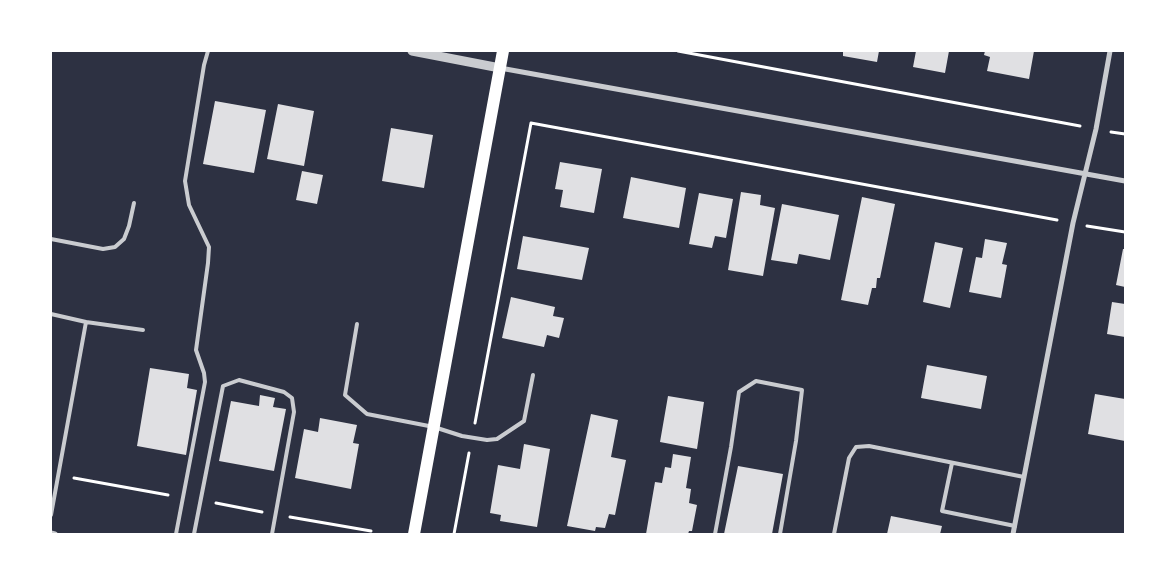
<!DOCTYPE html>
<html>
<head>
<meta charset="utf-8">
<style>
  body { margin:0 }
  #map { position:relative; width:1176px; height:585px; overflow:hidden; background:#2d3142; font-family:"Crimson Pro",serif }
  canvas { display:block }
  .frame { position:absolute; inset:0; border:52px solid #fff; pointer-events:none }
</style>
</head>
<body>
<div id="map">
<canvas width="1176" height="585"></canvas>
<div class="frame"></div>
</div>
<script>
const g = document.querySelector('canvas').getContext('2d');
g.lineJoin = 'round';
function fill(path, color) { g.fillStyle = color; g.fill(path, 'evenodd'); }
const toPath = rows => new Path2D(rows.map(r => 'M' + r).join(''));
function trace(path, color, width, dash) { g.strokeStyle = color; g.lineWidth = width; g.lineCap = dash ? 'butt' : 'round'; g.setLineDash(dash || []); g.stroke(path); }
fill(toPath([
  [843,51,879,51,877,62,843,56],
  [916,51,949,51,945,73,913,67],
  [985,51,1034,51,1029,79,987,71,990,57,984,55],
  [215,101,266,110,254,173,203,164],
  [278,104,314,111,304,166,267,159],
  [391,128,433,135,424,188,382,181],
  [560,162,602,169,594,213,560,207,563,190,555,189],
  [302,171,323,175,317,204,296,200],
  [631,177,686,188,679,228,623,218],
  [741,192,761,195,760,205,775,208,763,276,728,270],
  [699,193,733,199,726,238,715,236,712,248,689,244],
  [862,197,895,204,880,278,877,278,876,288,872,288,868,305,841,300],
  [782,204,839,215,830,260,799,254,797,264,771,260],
  [523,236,589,248,582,280,517,269],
  [985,239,1007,243,1002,264,1007,265,1001,298,969,292,976,257,982,258],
  [935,242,963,248,950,308,923,302],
  [1123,249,1125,249,1125,287,1116,285],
  [511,297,555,307,553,316,564,318,559,338,547,335,544,347,502,338],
  [1112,302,1125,304,1125,337,1107,334],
  [927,365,987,376,981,409,921,398],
  [150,368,189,374,187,388,197,390,186,455,137,446],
  [1095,394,1125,399,1125,441,1088,434],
  [260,395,275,398,273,407,286,409,274,471,219,461,231,401,259,406],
  [668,396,704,402,697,449,660,442],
  [591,414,618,420,611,457,626,460,615,515,609,514,605,528,596,527,595,531,567,526],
  [320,418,357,425,353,443,359,444,351,489,295,478,304,429,318,432],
  [524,444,550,449,537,527,500,521,501,515,490,513,498,465,520,469],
  [673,454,691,457,686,488,691,489,689,503,697,505,692,531,689,531,688,534,646,534,655,482,662,483,665,467,671,468],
  [738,466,783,474,772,534,724,534],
  [891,516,942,526,940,534,887,534]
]), '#e0e0e3');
trace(toPath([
  [678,51,1080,126],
  [1111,132,1125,134],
  [1087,226,1125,232],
  [475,423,531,123,1057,220],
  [74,478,168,495],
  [216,503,262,512],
  [290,517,371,531],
  [454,534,469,453]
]), '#fff', 3);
trace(toPath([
  [51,239,103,249,115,247,124,239,129,226,134,203],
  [51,314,86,322,51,515],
  [86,322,143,330],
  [357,324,345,395,367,414,434,427,462,436,487,440,497,439,524,421,533,375],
  [952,463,942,511,1015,526],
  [176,534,205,382,204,373,196,350,208,263,209,247,189,205,185,181,204,65,208,51],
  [194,534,223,386,239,380,284,392,292,398,294,412,272,534],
  [715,534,731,447,739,392,756,381,802,390,796,441,780,534],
  [834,534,849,458,856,447,869,446,1024,477]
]), '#caccd0', 4);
trace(toPath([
  [500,68,1125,181],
  [51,533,55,534],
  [1013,534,1073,223,1096,129,1110,51]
]), '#caccd0', 5);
trace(toPath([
  [412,51,500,68]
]), '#caccd0', 9);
trace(toPath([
  [414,534,503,51]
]), '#fff', 12);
</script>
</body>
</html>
